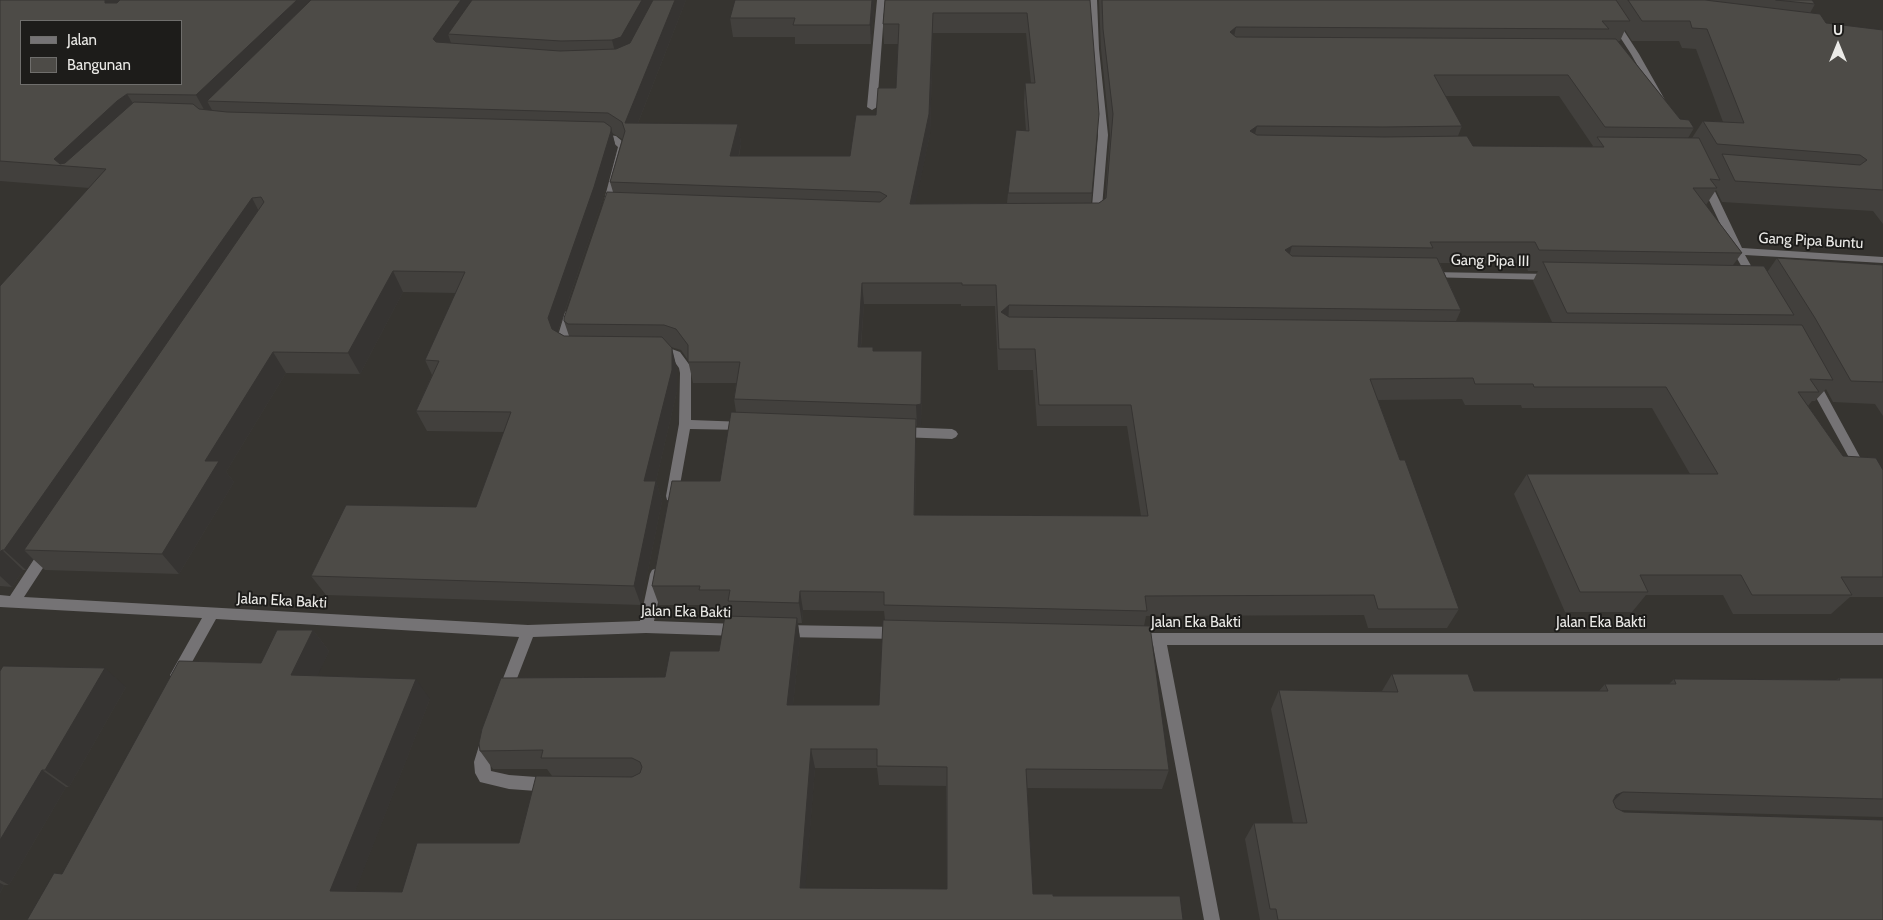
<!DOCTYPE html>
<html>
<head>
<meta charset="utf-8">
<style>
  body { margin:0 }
  #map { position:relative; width:1883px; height:920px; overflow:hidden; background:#363430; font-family:Cabin,sans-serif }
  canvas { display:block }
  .legend { position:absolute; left:20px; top:20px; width:162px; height:65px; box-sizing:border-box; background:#1d1c1a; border:1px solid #6f6e6c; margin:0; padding:6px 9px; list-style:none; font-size:15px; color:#ebeae7 }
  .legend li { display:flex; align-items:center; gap:10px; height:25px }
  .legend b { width:25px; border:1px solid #6f6e6c }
  .north { position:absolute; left:1813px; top:20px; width:50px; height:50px; -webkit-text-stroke:4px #1d1c1a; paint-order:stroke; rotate:0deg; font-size:14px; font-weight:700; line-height:20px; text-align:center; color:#ebeae7 }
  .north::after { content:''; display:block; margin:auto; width:18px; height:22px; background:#ebeae7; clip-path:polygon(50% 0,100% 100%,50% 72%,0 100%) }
</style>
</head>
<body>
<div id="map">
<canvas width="1883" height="920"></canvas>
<ul class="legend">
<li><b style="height:6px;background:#757375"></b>Jalan</li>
<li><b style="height:14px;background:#4d4b47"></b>Bangunan</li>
</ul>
<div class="north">U</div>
</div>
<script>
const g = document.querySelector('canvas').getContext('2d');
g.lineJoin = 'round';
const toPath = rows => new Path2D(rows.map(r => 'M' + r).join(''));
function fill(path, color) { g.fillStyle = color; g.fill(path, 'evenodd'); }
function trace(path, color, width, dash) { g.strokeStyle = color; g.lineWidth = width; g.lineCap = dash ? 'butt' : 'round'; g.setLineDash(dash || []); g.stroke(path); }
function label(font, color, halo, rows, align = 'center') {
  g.font = font + ' Cabin,sans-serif'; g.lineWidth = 4; g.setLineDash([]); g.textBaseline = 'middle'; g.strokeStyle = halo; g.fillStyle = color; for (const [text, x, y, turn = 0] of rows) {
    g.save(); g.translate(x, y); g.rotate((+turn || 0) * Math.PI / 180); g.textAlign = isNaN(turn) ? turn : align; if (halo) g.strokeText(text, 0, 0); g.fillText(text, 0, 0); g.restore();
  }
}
fill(toPath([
  [877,0,885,0,877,107,872,110,867,107,877,0],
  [1089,0,1097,0,1099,49,1108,135,1101,219,1096,222,1091,219,1098,135,1091,49,1089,0],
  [1596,0,1604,0,1639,54,1665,100,1664,102,1658,102,1657,100,1631,54,1596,0],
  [597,133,616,136,628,146,628,152,612,208,607,211,602,208,618,147,610,140,594,138,594,134,597,133],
  [1705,178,1710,181,1742,248,1883,257,1883,263,1745,255,1759,280,1758,282,1750,282,1733,251,1700,181,1705,178],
  [1428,272,1551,274,1556,277,1551,280,1424,277,1423,275,1424,273,1428,272],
  [571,308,577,312,569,339,569,343,576,350,570,354,560,348,557,339,565,312,571,308],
  [657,348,669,348,680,352,691,367,691,420,745,422,751,426,745,430,690,429,678,496,677,500,672,501,667,500,666,496,679,424,680,373,679,368,672,358,653,355,651,352,657,348],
  [1813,377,1817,378,1866,468,1868,471,1866,474,1858,474,1807,381,1813,377],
  [900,427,952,429,956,431,958,434,956,437,952,439,900,437,896,435,894,432,896,429,900,427],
  [47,546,52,547,54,551,24,597,528,625,640,621,650,574,652,570,657,568,662,570,664,574,654,621,738,624,743,626,745,630,743,634,738,636,646,633,533,637,511,694,509,699,504,701,499,699,497,694,519,637,216,619,182,680,177,681,172,680,170,675,202,618,0,607,0,595,10,596,42,547,47,546],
  [783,625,898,627,903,629,905,633,903,637,898,639,783,637,778,635,776,631,778,627,783,625],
  [1136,633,1883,633,1883,645,1167,645,1220,920,1204,920,1153,645,1131,643,1129,639,1131,635,1136,633],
  [487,734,492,736,495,741,490,762,491,771,509,775,550,778,556,780,558,785,556,790,550,792,509,789,480,782,475,773,474,762,482,736,487,734]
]), '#757375');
fill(toPath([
  [0,0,686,0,638,123,738,124,741,144,739,156,850,156,876,115,896,88,898,44,884,44,883,24,885,0,1090,0,1092,193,1091,203,1099,203,1105,199,1110,135,1101,49,1099,0,1812,0,1815,4,1810,13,1826,23,1883,30,1883,224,1873,211,1722,202,1716,190,1706,205,1742,253,1733,265,1768,271,1777,258,1883,265,1883,416,1875,404,1833,402,1826,389,1815,401,1812,401,1808,406,1843,456,1883,470,1883,597,1850,597,1831,614,1733,614,1723,595,1646,595,1632,612,1565,612,1514,494,1527,474,1690,474,1652,408,1522,408,1521,405,1465,405,1462,399,1378,400,1400,460,1459,609,1447,628,1368,628,1364,615,1146,616,1144,626,1169,770,1162,789,1027,788,1033,894,27,920,62,874,261,663,313,630,329,651,317,676,430,699,355,891,402,892,519,843,552,776,547,769,493,769,480,751,665,677,719,651,732,616,730,610,705,609,704,605,659,605,652,586,720,481,736,412,734,399,736,383,693,383,688,360,681,350,671,347,677,369,677,391,656,481,662,501,641,605,326,595,311,576,476,507,504,432,427,431,416,411,432,375,425,360,456,293,403,292,360,374,286,373,226,472,234,482,179,574,45,570,33,559,26,570,23,570,12,587,0,586,0,286,89,188,0,181],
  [1625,30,1632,41,1679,41,1682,48,1696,49,1723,122,1703,121,1692,138,1688,138,1694,128,1680,119,1618,41,1620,41],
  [933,33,1026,33,1031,83,1025,83,1024,103,1026,131,1008,193,1007,203,915,204,930,134],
  [1445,96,1559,96,1593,146,1592,147,1473,146,1458,136,1462,126],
  [612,133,622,139,610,182,613,192,564,321,569,336,564,336,558,332,600,207,616,152,616,148],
  [1440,263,1525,263,1528,271,1538,271,1533,281,1552,322,1456,321,1461,310],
  [864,304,961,304,961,306,995,306,998,370,1033,370,1037,426,1127,426,1141,516,915,515,916,426,921,425,922,372,861,347],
  [803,610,884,611,885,620,879,705,793,705,800,639,798,623,802,623],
  [815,768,877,768,879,785,946,786,947,889,805,888],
  [874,9,871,44,795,44,795,37,733,37,730,18],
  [0,671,126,687,69,787,66,787,9,885,4,885,0,893],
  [1392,674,1474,691,1599,691,1605,684,1669,684,1674,679,1836,680,1839,678,1883,678,1883,817,1619,810,1883,920,1260,920,1245,839,1254,823,1293,823,1271,709,1279,690,1382,691]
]), '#42403d');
fill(toPath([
  [105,0,142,0,117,20,105,3],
  [297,0,326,0,207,101,212,110,207,115,196,95],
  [461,0,481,0,448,34,451,43,440,59,433,39],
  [642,0,657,0,626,57,617,60,612,40],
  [675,0,686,0,630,143,625,123],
  [872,0,874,0,874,9,871,44,870,25],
  [933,13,933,33,930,134,911,225,910,204],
  [1236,27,1232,47,1230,32],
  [127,94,140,114,82,167,58,165,54,159,117,101],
  [738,124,741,144,734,177,730,156],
  [1257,126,1252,146,1250,131],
  [611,127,616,148,616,152,600,207,555,340,548,318],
  [252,198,263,219,24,550,33,559,26,570,4,550],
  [1292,246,1286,267,1285,250],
  [393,271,403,292,360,374,348,353],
  [862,283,864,304,859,368,858,347],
  [1009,305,1008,326,1001,312],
  [672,348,677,369,677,391,656,481,662,501,641,605,634,586,644,481],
  [922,351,921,425,917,426,916,405],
  [273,352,286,373,226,472,234,482,179,574,162,554,205,461],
  [916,419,916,440,914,535,914,515],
  [2,550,23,570,12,587,0,576,0,552],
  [800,591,803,610,802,623,799,603],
  [797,618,800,639,791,724,787,705],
  [313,630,329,651,309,695,291,675],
  [105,668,126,687,69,787,45,770],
  [416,679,430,699,349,907,330,891],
  [811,749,815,768,804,905,800,888],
  [42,770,66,787,9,885,0,880,0,840],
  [1623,792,1605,809,1616,795],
  [0,883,4,885,0,893]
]), '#363432');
const building = toPath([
  [0,0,105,0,105,3,117,3,120,0,297,0,196,95,127,94,117,101,54,159,60,164,65,163,134,102,193,104,199,109,227,112,604,122,611,127,611,131,594,187,548,318,552,329,564,336,662,337,672,348,672,370,644,481,656,481,634,586,311,576,346,505,476,507,511,412,416,411,439,361,425,360,465,272,393,271,348,353,273,352,205,461,219,461,162,554,24,550,264,202,261,197,252,198,4,550,2,550,0,552,0,286,106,169,0,161,0,0],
  [21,21,181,21,181,84,21,84,21,21],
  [311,0,461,0,433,39,436,42,560,51,616,49,630,43,653,0,675,0,625,123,738,124,730,156,850,156,856,115,876,115,878,88,896,88,899,24,883,24,885,0,1090,0,1099,114,1092,193,1008,193,1016,130,1029,131,1025,83,1035,83,1027,13,933,13,929,114,910,204,1099,203,1106,198,1113,114,1103,29,1102,0,1616,0,1630,21,1602,21,1609,29,1236,27,1230,32,1236,37,1616,39,1680,119,1689,120,1694,128,1605,127,1568,75,1434,75,1462,126,1384,127,1257,126,1250,131,1257,135,1384,137,1467,136,1473,146,1604,147,1597,137,1699,138,1720,180,1710,179,1717,188,1693,188,1742,253,1539,250,1535,242,1430,242,1433,248,1292,246,1285,250,1292,256,1437,258,1461,310,1009,305,1001,312,1009,317,1802,325,1833,380,1810,379,1819,392,1798,392,1843,456,1876,458,1883,470,1883,577,1841,577,1852,595,1752,595,1741,575,1640,575,1648,592,1580,592,1527,474,1718,474,1666,387,1534,387,1533,384,1475,384,1473,378,1370,379,1400,460,1405,460,1459,609,1378,609,1374,595,1145,596,1147,611,884,605,884,592,800,591,799,603,728,601,730,590,699,590,700,586,652,586,672,481,720,481,731,412,916,419,914,515,1148,516,1131,405,1039,405,1035,349,999,349,996,285,962,285,962,283,862,283,858,347,873,347,873,351,922,351,921,404,916,405,734,399,740,362,688,362,688,345,676,329,664,325,568,324,564,321,564,318,607,192,880,202,887,196,880,192,610,182,625,131,622,122,608,113,207,101,311,0],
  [472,0,642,0,621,37,612,40,561,41,448,34,472,0],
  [735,0,872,0,870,25,793,25,795,18,730,18,735,0],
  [1628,0,1705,0,1820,14,1826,23,1883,30,1883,190,1735,181,1722,154,1860,165,1867,160,1860,155,1717,144,1703,121,1744,123,1707,29,1692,28,1690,21,1642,21,1628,0],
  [1776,0,1812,0,1815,4,1776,0],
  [1777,258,1883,265,1883,382,1851,381,1815,318,1777,258],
  [1543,262,1764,266,1794,315,1567,313,1543,262],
  [725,616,797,618,787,705,879,705,883,620,1150,626,1169,770,1026,769,1033,894,1053,894,1053,896,1180,896,1183,920,27,920,54,873,62,874,179,661,261,663,277,630,313,630,291,675,416,679,330,891,402,892,417,843,519,843,536,776,632,777,640,773,642,767,640,762,632,758,541,758,543,750,480,751,479,743,482,729,501,678,665,677,670,651,719,651,725,616],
  [811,749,877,749,877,766,947,767,947,889,800,888,811,749],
  [3,666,105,668,45,770,42,770,0,840,0,671,3,666],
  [1392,674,1468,674,1474,691,1608,691,1605,684,1676,684,1674,679,1840,680,1839,678,1883,678,1883,799,1623,792,1616,795,1613,801,1616,808,1624,812,1883,820,1883,920,1278,920,1276,909,1270,909,1254,823,1307,823,1279,690,1398,692,1392,674]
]);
fill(building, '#4d4b47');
trace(building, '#363432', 1);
label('15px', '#ebeae7', '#1d1c1a', [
  ["Gang Pipa Buntu",1811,241,3],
  ["Gang Pipa III",1490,261,1],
  ["Jalan Eka Bakti",282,601,3],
  ["Jalan Eka Bakti",686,612,1],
  ["Jalan Eka Bakti",1196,623],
  ["Jalan Eka Bakti",1601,623]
]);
</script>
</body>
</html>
